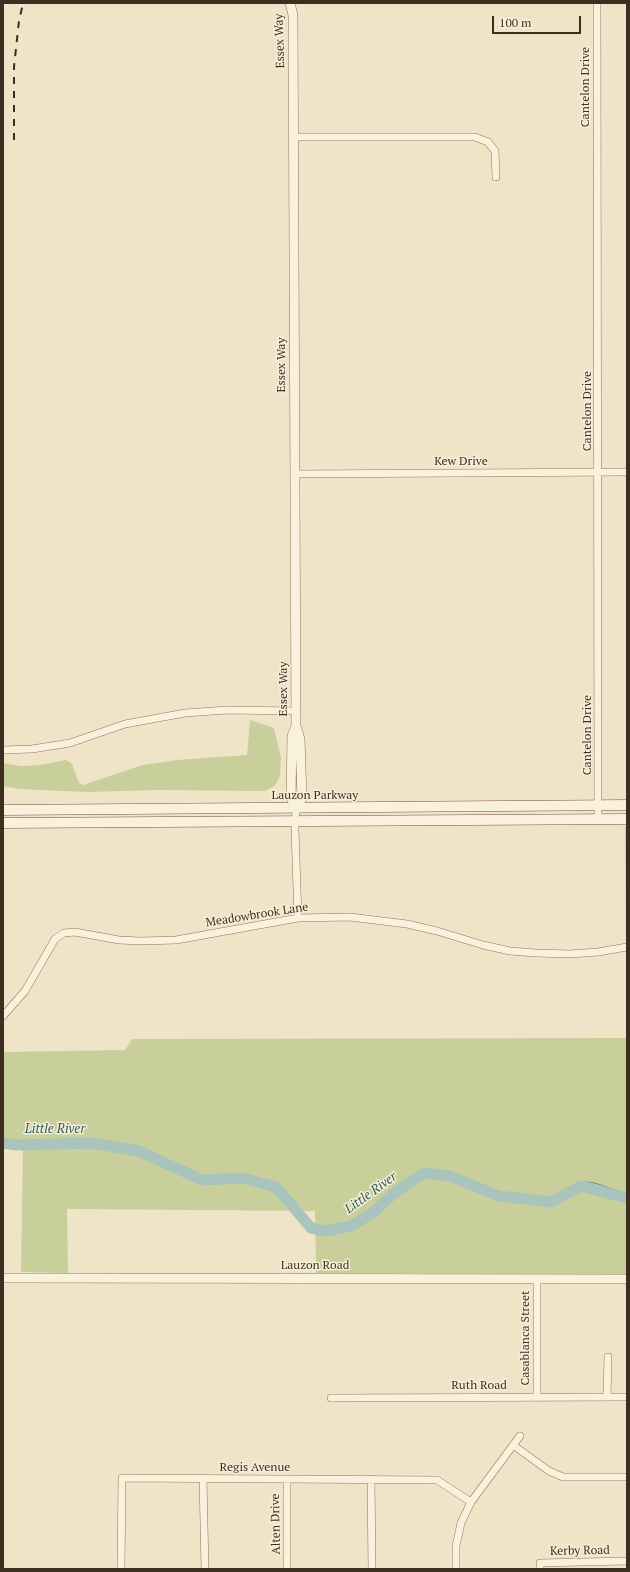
<!DOCTYPE html>
<html>
<head>
<meta charset="utf-8">
<style>
  body { margin:0 }
  #map { position:relative; width:630px; height:1572px; overflow:hidden; background:#f0e4c8; font-family:"PT Serif",serif }
  canvas { display:block }
  .frame { position:absolute; inset:0; border:4px solid #3d2e20; pointer-events:none }
  .scale { position:absolute; left:492px; top:16px; width:89px; height:18px; box-sizing:border-box; border:2px solid #3d2e20; border-top:0; padding-left:5px; font-size:12px; line-height:14px; white-space:nowrap; color:#3d2e20; -webkit-text-stroke:3px #f7eed8; paint-order:stroke }
</style>
</head>
<body>
<div id="map">
<canvas width="630" height="1572"></canvas>
<div class="frame"></div>
<div class="scale">100 m</div>
</div>
<script>
const g = document.querySelector('canvas').getContext('2d');
g.lineJoin = 'round';
function fill(path, color) { g.fillStyle = color; g.fill(path, 'evenodd'); }
const toPath = rows => new Path2D(rows.map(r => 'M' + r).join(''));
function trace(path, color, width, dash) { g.strokeStyle = color; g.lineWidth = width; g.lineCap = dash ? 'butt' : 'round'; g.setLineDash(dash || []); g.stroke(path); }
function label(font, color, halo, rows, align = 'center') {
  g.font = font + ' "PT Serif",serif'; g.lineWidth = 3; g.setLineDash([]); g.textBaseline = 'middle'; g.strokeStyle = halo; g.fillStyle = color; for (const [text, x, y, turn = 0] of rows) {
    g.save(); g.translate(x, y); g.rotate((+turn || 0) * Math.PI / 180); g.textAlign = isNaN(turn) ? turn : align; if (halo) g.strokeText(text, 0, 0); g.fillText(text, 0, 0); g.restore();
  }
}
fill(toPath([
  [250,720,274,728,281,757,280,776,275,786,265,791,158,790,87,792,19,789,3,786,3,763,21,766,40,765,66,760,72,764,79,783,83,785,143,765,177,760,247,755],
  [625,827,627,827,627,942,626,943],
  [627,1038,627,1274,316,1273,315,1211,67,1209,68,1273,21,1272,23,1145,3,1143,3,1052,125,1050,132,1039]
]), '#c9cf9b');
const water = toPath([
  [586,1182,595,1183,627,1194,627,1202,586,1191,586,1182]
]);
fill(water, '#a9c4bc');
trace(water, '#6f938a', 1);
trace(toPath([
  [3,1143,17,1145,92,1143,139,1151,202,1180,242,1178,276,1187,311,1228,326,1231,351,1226,375,1211,393,1194,424,1173,450,1176,499,1196,551,1202,581,1186,627,1198]
]), '#a9c4bc', 11);
const minor = toPath([
  [597,3,598,820],
  [293,137,475,137,488,142,495,151,496,177],
  [295,474,627,472],
  [3,750,32,749,70,743,125,724,185,713,227,710,296,711],
  [296,809,295,829,298,918],
  [3,1016,25,991,55,939,64,933,75,932,119,940,141,941,176,940,298,918,350,917,407,924,437,931,483,945,510,951,536,953,570,954,598,952,627,947],
  [537,1279,537,1397],
  [607,1397,608,1357],
  [331,1398,627,1397],
  [513,1445,549,1471,563,1477,627,1477],
  [203,1479,205,1569],
  [287,1479,287,1569],
  [371,1479,372,1569],
  [121,1569,122,1478,437,1480,471,1502],
  [456,1569,456,1546,461,1523,471,1502,520,1436],
  [540,1569,540,1563,627,1561]
]);
const tertiary = toPath([
  [290,3,293,15,296,726,300,739,302,798,296,809],
  [296,809,291,797,292,736,296,726],
  [3,1278,627,1279]
]);
const secondary = toPath([
  [3,810,627,805],
  [3,823,627,819]
]);
trace(minor, '#8d765c', 8);
trace(tertiary, '#8d765c', 10);
trace(secondary, '#6f573f', 11);
trace(minor, '#faf1dc', 7);
trace(tertiary, '#faf1dc', 9);
trace(secondary, '#faf1dc', 10);
trace(toPath([
  [14,140,14,67,19,21,23,3]
]), '#3d2e20', 2, [7, 7]);
label('12px', '#3d2e20', '#f7eed8', [
  ["Essex Way",280,41,-92],
  ["Cantelon Drive",586,87,-90],
  ["Essex Way",282,365,-90],
  ["Cantelon Drive",588,411,-90],
  ["Kew Drive",461,462],
  ["Essex Way",284,689,-90],
  ["Cantelon Drive",588,735,-90],
  ["Lauzon Parkway",315,796],
  ["Meadowbrook Lane",257,915,-9],
  ["Lauzon Road",315,1266],
  ["Casablanca Street",526,1338,-90],
  ["Ruth Road",479,1386],
  ["Regis Avenue",255,1468],
  ["Alten Drive",276,1524,-91],
  ["Kerby Road",580,1551,-1]
]);
label('italic 13px', '#2f5d5a', '#f7eed8', [
  ["Little River",55,1129],
  ["Little River",371,1193,-36]
]);
</script>
</body>
</html>
